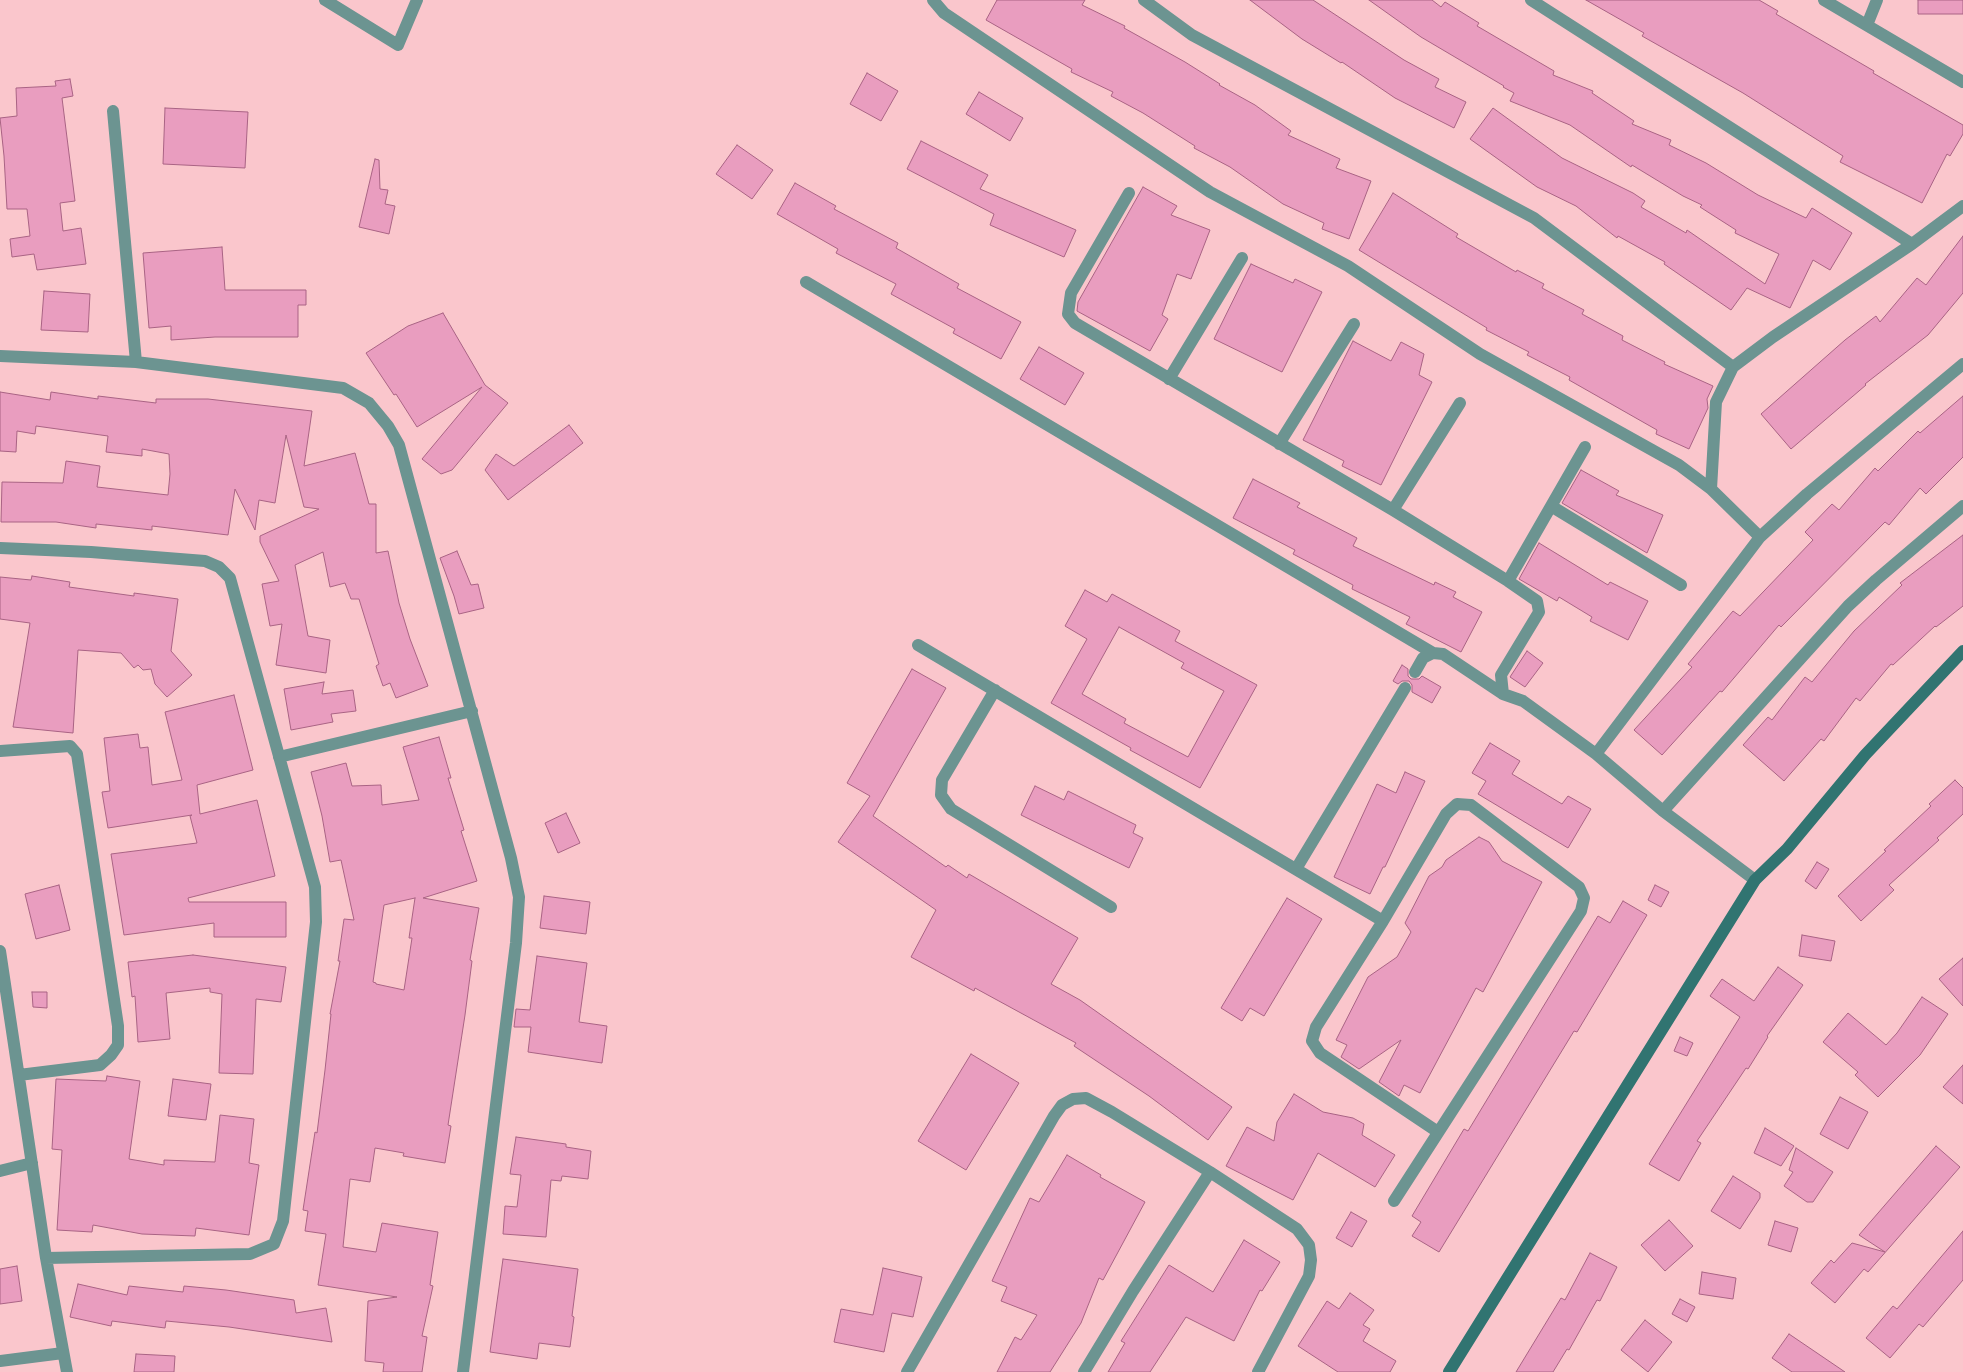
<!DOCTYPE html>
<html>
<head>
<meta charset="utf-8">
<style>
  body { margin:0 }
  canvas { display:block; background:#fac6cc }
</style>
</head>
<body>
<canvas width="1963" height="1372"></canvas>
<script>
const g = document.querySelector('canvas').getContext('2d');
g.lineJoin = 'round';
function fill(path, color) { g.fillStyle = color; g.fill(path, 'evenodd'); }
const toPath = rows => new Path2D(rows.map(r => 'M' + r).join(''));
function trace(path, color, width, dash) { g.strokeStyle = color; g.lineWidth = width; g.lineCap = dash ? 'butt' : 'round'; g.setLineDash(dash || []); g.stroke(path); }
const building = toPath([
  [997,0,1085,0,1082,5,1125,26,1124,28,1185,62,1220,84,1219,85,1255,105,1291,131,1288,135,1340,159,1336,168,1371,181,1349,239,1322,229,1324,223,1283,204,1230,167,1194,148,1195,146,1143,113,1111,96,1113,92,1071,72,1072,69,986,20,997,0],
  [1250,0,1313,0,1404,60,1439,79,1435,87,1466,102,1454,128,1395,98,1342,62,1341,63,1302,39,1250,0],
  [1369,0,1432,0,1441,7,1445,2,1479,23,1477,26,1554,71,1553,75,1593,91,1592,93,1634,121,1632,124,1671,140,1669,145,1706,163,1758,195,1806,218,1812,208,1852,233,1830,270,1813,260,1790,308,1747,288,1731,310,1664,264,1665,262,1618,236,1617,238,1576,206,1537,187,1470,139,1493,108,1562,158,1633,193,1645,201,1641,207,1686,233,1687,230,1765,284,1779,254,1735,233,1736,230,1700,207,1702,205,1683,196,1632,165,1631,167,1570,125,1510,101,1514,93,1503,87,1504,86,1421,37,1369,0],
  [1586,0,1759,0,1778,11,1776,14,1874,71,1873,73,1963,125,1963,134,1950,156,1947,154,1922,203,1840,162,1843,156,1743,93,1642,36,1644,33,1586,0],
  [1918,0,1963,0,1963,14,1918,14,1918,0],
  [867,73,898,91,881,121,850,104,867,73],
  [70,79,73,96,62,98,75,201,60,203,63,231,81,228,86,264,37,270,34,254,12,257,10,239,30,236,27,209,7,209,4,156,0,118,17,116,16,88,56,86,55,81,70,79],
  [979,92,1023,118,1010,141,966,114,979,92],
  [165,108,248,112,245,168,163,164,165,108],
  [921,141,988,175,980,189,1076,230,1064,257,990,225,994,214,907,169,921,141],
  [737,145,773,170,752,199,716,174,737,145],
  [375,159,379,160,380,189,388,190,385,204,395,206,389,234,359,227,375,159],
  [795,183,836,206,834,209,898,243,896,248,959,284,957,288,1021,322,1001,359,953,333,955,329,891,294,896,284,836,253,838,249,777,214,795,183],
  [1143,187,1177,206,1171,215,1210,230,1191,279,1177,274,1162,315,1168,319,1150,351,1077,311,1078,302,1143,187],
  [1393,193,1458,234,1456,237,1516,272,1517,270,1544,284,1542,288,1584,310,1582,314,1623,336,1622,340,1665,362,1664,364,1713,386,1707,399,1708,408,1689,449,1656,434,1657,430,1569,380,1570,377,1527,355,1529,352,1486,330,1487,328,1359,250,1393,193],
  [1963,236,1963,293,1928,335,1865,384,1866,385,1791,449,1761,414,1845,340,1876,316,1880,322,1917,278,1926,285,1963,236],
  [222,247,225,290,306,290,306,305,298,305,298,337,215,337,171,340,171,326,149,328,143,253,222,247],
  [1251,264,1293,283,1295,279,1322,292,1282,372,1214,339,1251,264],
  [44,291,90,294,88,332,41,330,44,291],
  [443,313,485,385,508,403,452,470,441,474,422,459,482,387,417,427,396,394,394,395,366,353,408,326,443,313],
  [1353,341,1391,361,1401,342,1424,354,1419,375,1432,382,1381,485,1342,466,1344,461,1303,440,1353,341],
  [1039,347,1084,373,1065,405,1020,379,1039,347],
  [0,392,50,400,51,392,98,399,98,396,156,403,156,399,208,399,312,411,304,466,355,453,369,504,376,504,376,553,388,551,399,603,410,639,428,686,396,698,390,683,383,686,376,666,379,664,359,599,351,599,345,583,330,587,323,552,295,565,308,636,330,640,326,673,276,665,282,624,270,626,262,584,279,581,260,542,260,536,319,509,304,507,286,435,275,503,259,500,255,530,235,489,228,535,152,526,152,530,96,524,96,528,56,522,1,522,2,482,63,483,66,461,100,466,97,487,168,495,170,474,169,454,142,449,142,456,106,452,108,436,36,426,35,434,17,431,16,452,0,451,0,392],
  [1963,396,1963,457,1926,494,1920,488,1889,525,1885,522,1781,627,1779,625,1722,692,1720,691,1662,755,1634,730,1692,667,1688,664,1733,611,1740,616,1813,540,1805,532,1832,504,1839,510,1875,468,1878,471,1918,431,1920,433,1963,396],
  [569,425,583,443,508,500,485,470,496,454,514,466,569,425],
  [1581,470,1619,491,1616,495,1663,515,1647,553,1562,503,1581,470],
  [1253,479,1300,503,1297,507,1357,538,1353,546,1434,585,1435,582,1456,592,1453,597,1482,612,1461,652,1406,624,1410,617,1352,589,1353,585,1293,554,1295,550,1233,518,1253,479],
  [1963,535,1963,606,1936,627,1935,626,1893,665,1891,664,1860,701,1856,698,1824,741,1821,739,1784,781,1743,745,1768,717,1772,720,1805,677,1812,682,1854,631,1902,585,1900,583,1963,535],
  [1539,543,1608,585,1610,582,1648,601,1628,640,1590,621,1592,617,1559,597,1557,601,1519,579,1539,543],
  [457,551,471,585,478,584,484,608,459,614,454,596,440,558,457,551],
  [32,576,70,582,69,587,134,596,134,593,178,599,171,651,192,675,167,697,155,684,151,669,143,670,138,665,134,668,121,653,78,650,73,733,13,727,30,623,0,619,0,577,31,580,32,576],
  [1085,590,1107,602,1112,594,1180,631,1175,641,1257,685,1200,788,1130,750,1131,748,1051,703,1087,639,1065,626,1085,590],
  [1119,627,1184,663,1181,668,1224,691,1188,757,1124,723,1126,719,1082,694,1119,627],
  [1527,651,1543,663,1525,687,1510,677,1527,651],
  [1402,665,1408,669,1408,676,1411,679,1419,679,1422,676,1441,687,1432,703,1412,692,1412,685,1409,681,1402,681,1398,684,1393,681,1402,665],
  [912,669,946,688,873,816,946,867,948,865,967,878,969,874,1078,938,1051,984,1080,1000,1232,1107,1208,1140,1149,1096,1074,1046,1076,1043,975,988,974,991,911,957,936,910,838,842,870,796,847,783,912,669],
  [324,682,322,694,353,690,356,711,331,714,333,722,291,730,284,689,324,682],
  [234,695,253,770,197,785,200,814,257,800,275,876,188,898,189,902,286,902,286,937,214,937,214,923,124,935,111,854,197,843,190,816,192,815,108,828,102,792,110,791,104,738,138,734,140,748,148,747,152,785,182,780,165,712,234,695],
  [439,737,451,778,448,778,464,830,461,831,477,881,423,898,479,908,470,960,472,961,465,1015,448,1125,451,1126,445,1163,403,1156,404,1153,375,1148,370,1182,350,1179,343,1247,376,1252,382,1223,438,1232,430,1285,433,1286,422,1336,427,1337,422,1372,383,1372,384,1363,365,1361,368,1301,397,1297,318,1285,326,1234,305,1231,308,1211,303,1210,315,1132,317,1133,325,1070,331,1014,330,1014,340,961,338,961,344,919,354,920,341,860,330,862,322,816,311,772,346,763,352,786,381,785,382,805,419,800,403,747,439,737],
  [415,898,409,938,412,938,404,990,376,984,376,983,373,982,384,905,415,898],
  [1490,743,1520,761,1512,774,1562,804,1568,796,1591,809,1568,848,1478,794,1486,781,1472,773,1490,743],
  [1405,772,1425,781,1385,867,1383,867,1370,894,1334,877,1377,784,1396,793,1405,772],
  [1955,780,1963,788,1963,814,1937,838,1939,840,1889,885,1894,890,1861,921,1838,896,1886,851,1884,850,1931,806,1929,804,1955,780],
  [1035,786,1064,800,1068,791,1136,825,1133,833,1143,838,1129,868,1021,815,1035,786],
  [566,813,580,843,558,853,545,823,566,813],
  [1479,837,1489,842,1502,861,1542,882,1483,992,1476,988,1420,1093,1404,1085,1399,1096,1379,1082,1401,1040,1359,1069,1341,1057,1347,1045,1336,1040,1368,977,1397,957,1411,932,1405,923,1429,876,1442,867,1446,860,1479,837],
  [1817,862,1829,869,1816,889,1805,881,1817,862],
  [59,885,70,930,36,939,25,894,59,885],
  [1655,885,1669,892,1661,907,1648,900,1655,885],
  [544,896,590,902,586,934,540,928,544,896],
  [1287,898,1322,919,1264,1016,1250,1008,1242,1021,1221,1008,1287,898],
  [1623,901,1647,915,1577,1032,1574,1031,1439,1252,1412,1236,1421,1222,1412,1216,1464,1129,1468,1131,1598,916,1610,923,1623,901],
  [1802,935,1835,941,1831,961,1799,956,1802,935],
  [193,955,286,967,281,1002,256,999,253,1074,219,1073,222,994,210,992,210,988,166,993,170,1039,138,1042,135,996,132,997,128,962,193,955],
  [537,956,587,963,579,1022,607,1026,602,1063,528,1052,531,1027,514,1027,516,1009,530,1010,537,956],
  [1963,958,1963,1006,1939,979,1963,958],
  [1778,967,1803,985,1767,1036,1768,1037,1748,1069,1746,1068,1697,1141,1701,1143,1679,1181,1649,1164,1740,1017,1710,996,1722,979,1754,1001,1778,967],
  [32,992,47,992,47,1008,33,1007,32,992],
  [1922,997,1948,1014,1920,1055,1878,1097,1855,1075,1858,1072,1823,1042,1848,1013,1886,1045,1897,1033,1922,997],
  [1680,1037,1693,1043,1687,1056,1674,1051,1680,1037],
  [971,1054,1019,1083,966,1170,918,1141,971,1054],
  [1963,1065,1963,1104,1943,1087,1963,1065],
  [107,1076,140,1081,129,1159,164,1165,164,1160,215,1162,220,1115,254,1119,249,1163,259,1165,249,1235,196,1228,195,1236,142,1234,93,1225,92,1232,57,1230,62,1150,52,1149,56,1079,106,1081,107,1076],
  [173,1079,211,1084,206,1120,168,1116,173,1079],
  [1294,1094,1323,1112,1353,1118,1364,1124,1362,1135,1395,1155,1375,1187,1318,1153,1293,1200,1226,1166,1247,1127,1274,1141,1277,1122,1294,1094],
  [1840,1097,1868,1112,1848,1149,1820,1134,1840,1097],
  [1765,1128,1794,1146,1781,1166,1754,1153,1765,1128],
  [516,1137,566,1144,566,1147,591,1151,588,1179,562,1176,561,1181,551,1180,546,1237,503,1234,505,1206,517,1207,521,1175,510,1174,516,1137],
  [1936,1146,1960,1167,1868,1272,1864,1269,1835,1303,1811,1283,1831,1260,1834,1263,1852,1243,1885,1252,1859,1235,1936,1146],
  [1796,1148,1833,1172,1813,1202,1807,1202,1784,1186,1793,1172,1789,1170,1796,1148],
  [1067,1155,1101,1175,1100,1177,1145,1202,1103,1280,1099,1278,1081,1323,1050,1372,997,1372,1015,1337,1021,1340,1037,1315,1001,1301,1007,1287,992,1281,1030,1198,1039,1202,1067,1155],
  [1733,1176,1760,1193,1760,1198,1740,1229,1711,1211,1733,1176],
  [1351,1212,1367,1221,1352,1247,1336,1238,1351,1212],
  [1669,1220,1693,1246,1665,1271,1641,1245,1669,1220],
  [1775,1221,1798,1228,1791,1252,1768,1245,1775,1221],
  [1963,1231,1963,1280,1923,1327,1919,1324,1890,1358,1866,1338,1893,1306,1897,1309,1963,1231],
  [1244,1240,1280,1262,1262,1291,1260,1290,1234,1341,1186,1317,1150,1372,1108,1372,1125,1343,1121,1341,1169,1265,1213,1292,1244,1240],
  [1590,1253,1617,1267,1600,1301,1597,1300,1569,1350,1567,1349,1553,1372,1516,1372,1561,1298,1565,1300,1590,1253],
  [503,1259,578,1269,572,1316,574,1317,570,1347,539,1343,537,1359,490,1352,503,1259],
  [17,1266,22,1301,0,1304,0,1269,17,1266],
  [883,1268,922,1277,913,1317,892,1313,884,1352,834,1342,841,1309,873,1315,883,1268],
  [1702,1272,1736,1278,1733,1299,1699,1294,1702,1272],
  [78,1284,127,1295,129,1286,183,1292,184,1286,226,1290,294,1300,296,1313,326,1308,332,1342,229,1327,166,1321,165,1328,112,1321,111,1326,70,1317,78,1284],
  [1350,1293,1374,1310,1363,1325,1370,1329,1363,1341,1396,1361,1390,1372,1338,1372,1298,1346,1327,1301,1339,1309,1350,1293],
  [1680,1299,1695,1307,1687,1322,1672,1314,1680,1299],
  [1645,1320,1672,1342,1648,1372,1621,1350,1645,1320],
  [1789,1334,1845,1372,1792,1372,1772,1358,1789,1334],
  [136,1354,175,1356,174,1372,134,1372,136,1354]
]);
fill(building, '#e99dbf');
trace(building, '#a96384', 1);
trace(toPath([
  [325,0,398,45,417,0],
  [933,0,944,13,1210,192,1348,266,1480,354,1679,465,1711,489,1760,537],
  [1144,0,1192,35,1534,218,1733,367],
  [1531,0,1912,244],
  [1824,0,1963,82],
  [1867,25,1877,0],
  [113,111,136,362],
  [1129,193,1071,293,1068,314,1075,323,1393,510,1508,581,1537,601,1539,612,1501,675,1503,694,1523,701,1596,754,1663,811,1755,880],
  [806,282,1433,653],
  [0,356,136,362,343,388,369,403,388,426,399,445,511,858,519,897,516,943,463,1372],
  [1169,379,1242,258],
  [1279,444,1354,324],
  [1711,489,1716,402,1733,367,1773,337,1912,244,1963,206],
  [1551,506,1681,585],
  [1393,510,1460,403],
  [0,548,91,552,205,561,219,567,230,578,315,887,316,922,283,1221,274,1244,250,1254,46,1258],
  [1508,581,1585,447],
  [918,645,1383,921],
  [1415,672,1423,658,1433,653,1443,654,1503,694],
  [995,690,942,780,941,795,951,809,1111,907],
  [0,751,70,746,77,754,118,1026,118,1045,111,1055,100,1065,19,1075],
  [1596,754,1760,537,1807,494,1963,364],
  [279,757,472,711],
  [1663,811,1848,606,1876,580,1963,506],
  [1296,869,1405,688],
  [0,951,46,1258,67,1372],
  [0,1171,32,1163],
  [1394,1201,1581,911,1584,898,1579,887,1471,805,1457,804,1446,814,1383,921,1316,1027,1312,1041,1320,1053,1438,1132],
  [0,1361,63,1353],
  [907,1372,1054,1116,1062,1105,1073,1099,1086,1098,1112,1112,1210,1172,1297,1229,1309,1245,1311,1260,1309,1276,1258,1372],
  [1084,1372,1133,1291,1210,1172]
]), '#6c9491', 12);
trace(toPath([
  [1449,1372,1755,880,1787,849,1865,755,1963,651]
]), '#317471', 12);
</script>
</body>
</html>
